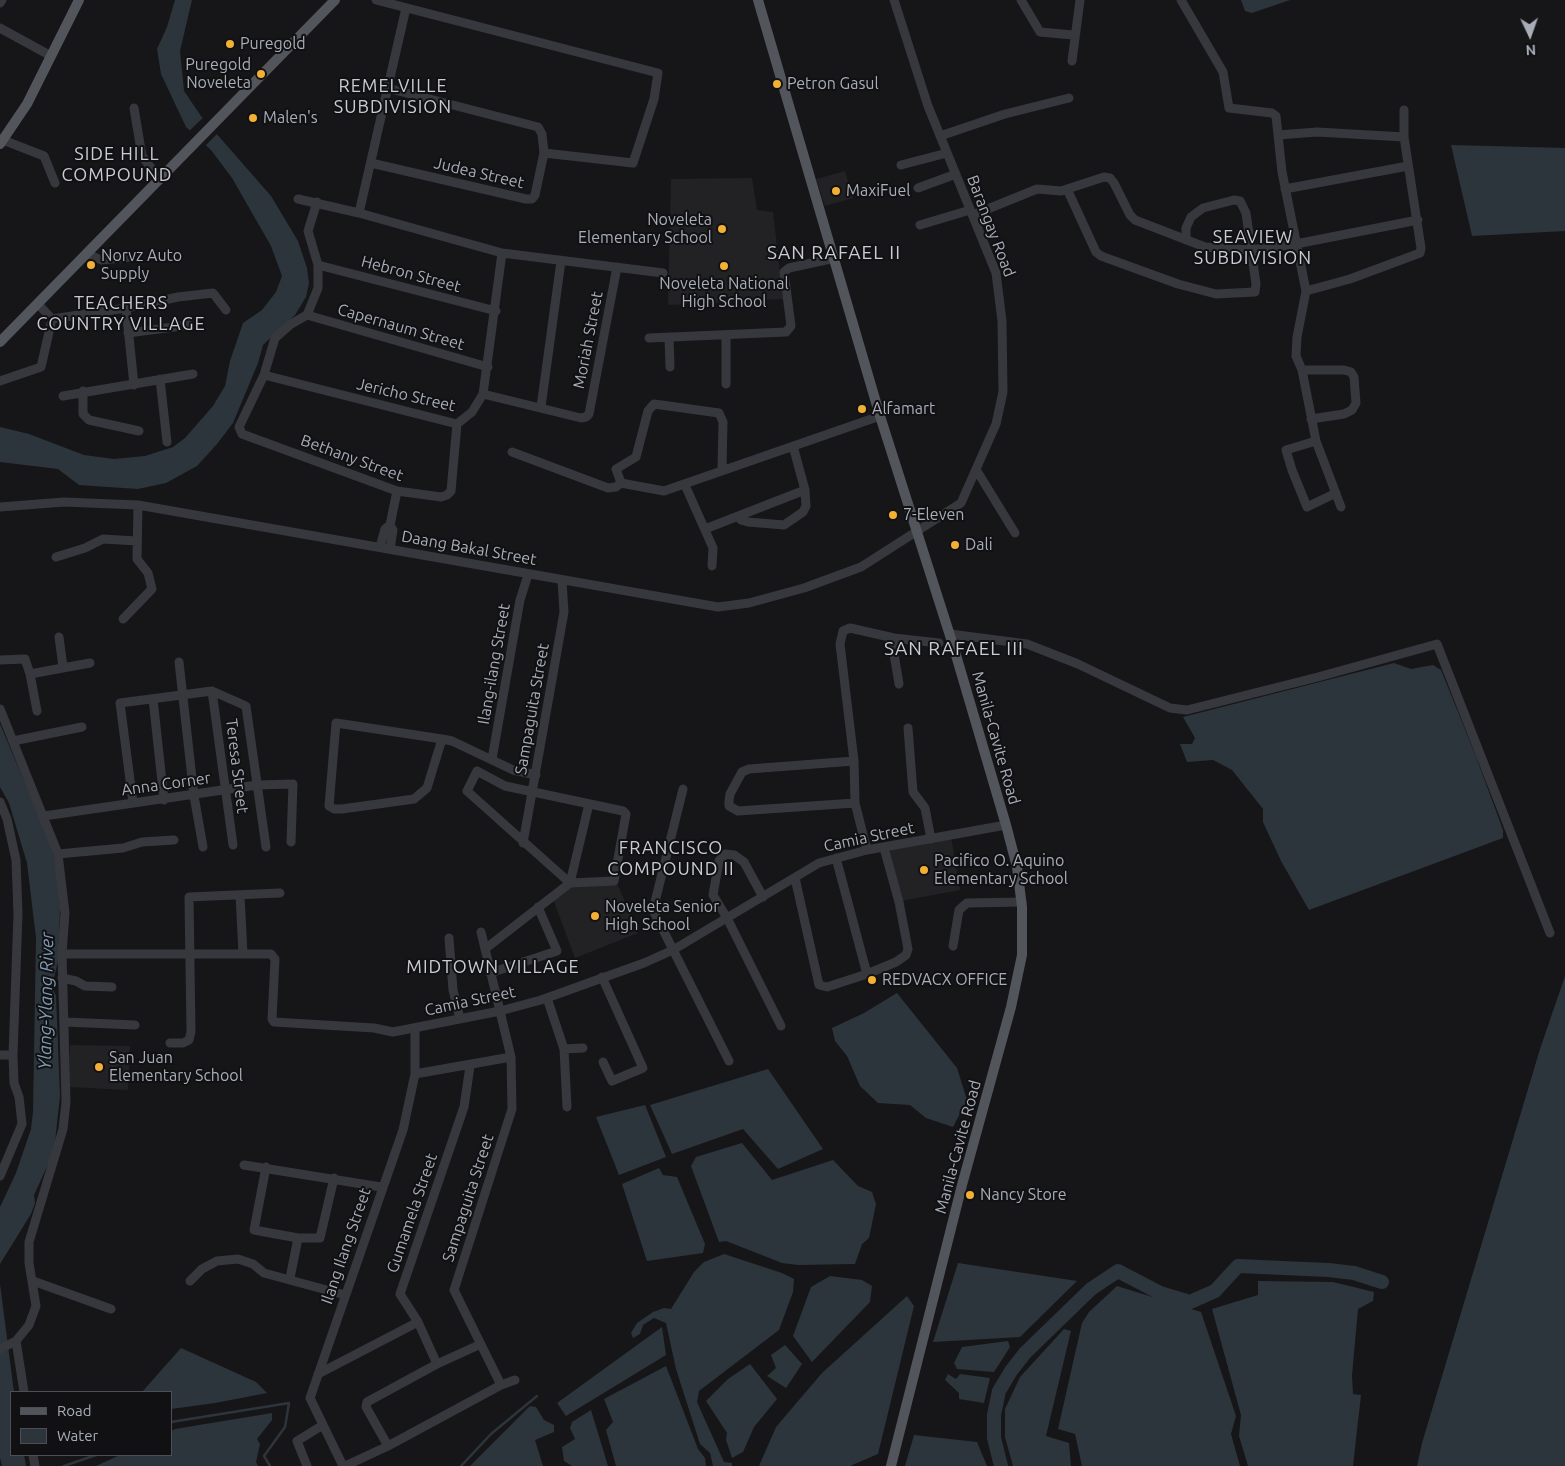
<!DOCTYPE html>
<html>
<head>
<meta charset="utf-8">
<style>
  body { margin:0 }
  #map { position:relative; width:1565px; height:1466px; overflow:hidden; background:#161618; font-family:Ubuntu,sans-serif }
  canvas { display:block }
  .legend { position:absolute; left:10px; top:1391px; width:162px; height:65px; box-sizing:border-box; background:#111113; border:1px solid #4d4f55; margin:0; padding:6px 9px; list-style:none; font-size:15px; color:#a8adb8 }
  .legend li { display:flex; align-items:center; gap:10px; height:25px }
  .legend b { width:25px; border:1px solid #4d4f55 }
  .north { position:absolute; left:1505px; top:10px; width:50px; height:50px; -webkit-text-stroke:4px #111113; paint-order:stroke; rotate:177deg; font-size:14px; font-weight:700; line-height:20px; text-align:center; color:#a8adb8 }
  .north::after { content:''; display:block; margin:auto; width:18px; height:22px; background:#a8adb8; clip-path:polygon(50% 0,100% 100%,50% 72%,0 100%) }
</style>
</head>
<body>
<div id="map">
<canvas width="1565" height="1466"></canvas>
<ul class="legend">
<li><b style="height:6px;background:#53555c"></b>Road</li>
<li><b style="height:14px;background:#2c353c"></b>Water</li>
</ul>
<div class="north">N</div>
</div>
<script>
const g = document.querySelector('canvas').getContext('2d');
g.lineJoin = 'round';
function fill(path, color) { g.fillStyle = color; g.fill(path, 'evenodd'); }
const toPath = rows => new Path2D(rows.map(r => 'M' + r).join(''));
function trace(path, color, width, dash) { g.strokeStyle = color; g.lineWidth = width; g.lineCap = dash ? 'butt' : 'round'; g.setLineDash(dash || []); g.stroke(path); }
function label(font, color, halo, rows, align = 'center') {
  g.font = font + ' Ubuntu,sans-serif'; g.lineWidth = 4; g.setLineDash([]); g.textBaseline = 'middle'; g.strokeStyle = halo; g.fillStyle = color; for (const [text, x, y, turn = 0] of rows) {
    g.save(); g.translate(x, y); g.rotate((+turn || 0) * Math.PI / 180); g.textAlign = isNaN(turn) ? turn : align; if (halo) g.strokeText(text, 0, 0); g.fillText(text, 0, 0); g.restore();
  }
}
fill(toPath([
  [845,171,853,198,825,206,816,179],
  [752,178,757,210,773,212,783,299,668,305,671,179],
  [951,836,960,890,901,901,887,850],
  [617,883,638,933,575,958,553,899,571,886],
  [70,1045,130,1046,128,1090,69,1087]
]), '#222225');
fill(toPath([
  [175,0,192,0,180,51,184,91,201,116,271,196,298,241,307,268,309,283,306,297,295,315,263,345,258,363,233,423,217,444,197,466,166,483,138,489,79,485,58,469,0,462,0,427,29,434,84,455,114,459,145,456,173,447,185,438,213,406,225,386,230,361,243,323,262,310,276,292,282,276,271,246,232,178,211,150,186,127,161,74,157,49,167,27],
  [1241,0,1290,0,1252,13,1245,11],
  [1451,145,1565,148,1565,231,1472,236],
  [1394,663,1411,669,1433,665,1441,670,1475,754,1503,830,1503,838,1309,910,1281,861,1263,822,1263,809,1232,770,1213,760,1187,762,1180,744,1192,744,1195,738,1183,717],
  [0,724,52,847,59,885,60,909,58,961,52,986,56,996,60,1096,54,1151,34,1195,35,1203,31,1214,0,1264,0,1207,16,1173,31,1129,33,1112,36,938,27,863,9,803,0,787],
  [1565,976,1565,1466,1417,1466,1422,1443,1540,1049],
  [897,993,957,1068,967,1100,953,1127,926,1118,910,1105,878,1103,860,1086,847,1056,835,1041,832,1028,864,1013],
  [768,1069,823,1149,778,1169,743,1129,672,1154,650,1105],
  [645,1105,666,1157,619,1175,596,1117],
  [742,1143,772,1180,833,1160,858,1186,872,1192,876,1204,869,1238,862,1244,855,1264,798,1265,782,1263,726,1241,719,1242,691,1166,696,1157],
  [659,1168,663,1175,677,1177,705,1244,703,1253,647,1261,622,1184],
  [724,1254,782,1273,794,1279,793,1292,779,1330,699,1391,697,1402,724,1462,732,1463,732,1466,713,1466,710,1453,700,1444,676,1369,666,1323,654,1318,643,1325,640,1334,633,1338,631,1333,637,1323,653,1312,664,1308,671,1309,694,1272,704,1262],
  [958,1263,1077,1281,1020,1337,933,1342],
  [830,1276,862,1280,872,1286,870,1302,812,1362,793,1336,811,1287],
  [1258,1281,1333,1282,1374,1292,1373,1301,1358,1309,1352,1375,1353,1394,1361,1395,1353,1466,1248,1466,1239,1436,1241,1415,1212,1309,1258,1295],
  [0,1284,14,1392,11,1392,11,1455,24,1455,26,1466,2,1466,0,1458],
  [1117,1286,1201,1312,1236,1416,1231,1434,1240,1466,1082,1466,1075,1434,1058,1429,1082,1323,1089,1312],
  [907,1296,914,1306,878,1454,850,1466,759,1466,776,1427,822,1373],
  [662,1327,666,1355,566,1416,557,1403],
  [1064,1329,1071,1331,1046,1436,1069,1443,1071,1466,1013,1466,1005,1437,1005,1409,1020,1377],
  [1008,1341,1010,1347,994,1372,957,1369,954,1363,962,1347],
  [785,1345,802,1364,786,1388,767,1376,776,1368,771,1355],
  [181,1348,256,1382,267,1393,215,1403,171,1409,171,1392,142,1392],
  [750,1364,777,1399,754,1427,743,1452,732,1458,726,1440,727,1433,706,1401,728,1379],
  [666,1366,698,1449,705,1458,706,1466,616,1466,606,1430,613,1422,604,1399],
  [948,1374,956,1379,960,1374,990,1378,984,1403,959,1399,959,1393,945,1380],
  [530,1406,536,1407,544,1420,554,1425,554,1432,535,1440,543,1466,470,1466],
  [591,1410,608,1466,572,1466,564,1461,562,1447,575,1439,570,1428,572,1422],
  [272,1413,272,1420,257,1439,260,1444,256,1462,258,1466,96,1466,120,1455,171,1455,171,1431,175,1429],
  [914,1435,977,1442,987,1466,905,1466]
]), '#2c353c');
fill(toPath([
  [205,116,219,132,204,147,188,132]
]), '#161618');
trace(toPath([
  [171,1422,289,1403,285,1427,264,1456,270,1466],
  [64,1466,96,1455],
  [461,1466,491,1434,537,1396]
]), '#2c353c', 2.5);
trace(toPath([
  [1001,1466,994,1438,994,1415,999,1391,1011,1371,1025,1353,1091,1289,1118,1271,1160,1293,1190,1302,1215,1291,1238,1266,1328,1270,1354,1273,1382,1282]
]), '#2c353c', 14);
trace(toPath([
  [376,0,658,73,654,99,633,163,544,153],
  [1021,0,1040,32,1073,35],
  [1181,0,1223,72,1229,108,1272,113,1276,116,1278,135],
  [0,3,2,0],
  [0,28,51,56],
  [1072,61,1080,0],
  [134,108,142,156,160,180],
  [940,136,1005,114,1069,98],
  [3,140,44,156,55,183],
  [371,163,526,199,532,199,535,195,544,153,542,134,538,127,387,88],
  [901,165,947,153],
  [918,188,956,174],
  [1067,189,1096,252,1101,256,1178,284,1216,294,1255,292,1256,284,1246,213,1240,201,1234,200,1203,208,1191,217,1186,228,1186,240],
  [1285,189,1408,166],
  [298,199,359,213,502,253,663,273],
  [359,213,406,8],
  [973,215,1037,189,1061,191,1104,177,1110,178,1114,183,1130,215,1135,220,1205,247,1250,250,1296,244,1418,220],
  [920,225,970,210],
  [88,254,101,260,131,257],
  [318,265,496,311],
  [1306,291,1350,279,1420,253,1421,248,1404,137,1404,110],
  [38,304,52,319,126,308,178,297,213,293,226,310],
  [126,308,134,385],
  [307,315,291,324,275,338,264,375,239,427,242,434,397,491,441,497,447,495,451,491,457,424],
  [307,315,488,367],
  [307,315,318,288,318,265,308,231,317,202],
  [128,333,189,325],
  [726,335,726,384],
  [669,337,670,367],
  [649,338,786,332,791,326,784,272,789,268,835,258],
  [1302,370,1344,370,1351,372,1354,377,1356,403,1352,410,1344,414,1311,419],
  [264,375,457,424,472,412,483,394,581,418,586,417,589,414,617,267],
  [160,379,167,442],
  [0,381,41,367,52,319],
  [83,391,83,414,89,420,139,431],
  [483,394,502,253],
  [63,396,193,374],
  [541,407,561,261],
  [1316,441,1286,450,1292,470,1307,507,1336,493],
  [512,452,608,488,616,487,621,483,664,491,880,416],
  [977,471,1015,533],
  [621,483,616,469,636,457,648,411,654,404,719,413,723,422,722,469],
  [685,485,713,548,712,566],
  [0,507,64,502,138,505,718,607,749,603,804,588,861,567,961,503,996,424,1003,392,1002,321,996,273,928,106,894,0],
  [1341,507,1316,441,1302,370,1296,356,1297,337,1306,291,1282,172,1278,135,1317,132,1404,137],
  [739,516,741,520,748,522,784,525,803,512,806,506,805,490,793,446],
  [390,525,393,530,390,549],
  [705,529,805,490],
  [380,547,385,529,390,525,397,491],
  [56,557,85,548,103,539,137,541],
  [123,619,152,589,148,573,137,559,138,505],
  [950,634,1027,644,1078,664,1170,708,1187,710,1318,677,1437,644,1550,933],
  [59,637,63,667],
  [894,638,894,654,899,684],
  [0,660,25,659,30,674],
  [179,662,194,796,203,847],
  [212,691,233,845],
  [153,699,164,800],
  [0,709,58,854,65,913,62,954,66,1102,63,1129,29,1242,29,1263,36,1306,29,1325,16,1341,0,1349],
  [37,711,30,674,90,663],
  [908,728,913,792,925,808,931,839],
  [442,739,427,788,414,799,342,809,334,809,329,806,336,723,356,726,442,739,452,741,513,770,536,775],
  [13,741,82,727],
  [492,759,520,600,528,575],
  [854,761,749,769,742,772,730,794,729,801,729,806,738,811,855,803],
  [477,771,505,786,623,811,626,814,614,881,570,883,467,791,477,771],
  [683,789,653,910,729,1061],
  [0,802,7,819,16,860,18,914,13,1055,14,1083,19,1097,22,1124,0,1176],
  [133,803,120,703,212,691,246,706,266,847],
  [44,816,257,785,293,784,291,842],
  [523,843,564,612,562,581],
  [867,850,855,803,854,761,840,644,843,631,850,628,894,638,939,643],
  [58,854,123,848,142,842,174,840],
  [836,858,867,974],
  [795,878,819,985,827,987,867,974,896,962,906,955,908,949,899,902,884,848],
  [570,883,589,804],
  [240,895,243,954],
  [763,897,744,862,734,855,725,854,719,861,713,895,727,918,781,1026],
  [481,932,511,1057,512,1109,454,1290,501,1385],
  [449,938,453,990,460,1019],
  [953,946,959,910,967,903,1022,902],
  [485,949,570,883],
  [62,954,271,954,275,959,272,1019,274,1022,374,1028,393,1032,500,1011,541,1000,644,963,673,950,819,863,867,850,1006,825],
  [490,973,557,951,538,907],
  [602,977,643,1068,612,1081,603,1062],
  [62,978,76,981,85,986,112,987],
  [547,998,564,1049,567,1107],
  [64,1022,135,1025],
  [170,1043,183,1043,189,1040,191,1032,189,897,280,893],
  [564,1049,583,1048],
  [0,1055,13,1055],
  [415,1074,511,1057],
  [244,1165,381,1187],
  [266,1167,254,1230,298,1238,320,1238,334,1178],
  [290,1278,298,1238],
  [33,1281,111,1309],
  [190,1281,202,1269,217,1261,238,1259,253,1264,264,1273,345,1295],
  [16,1341,24,1392],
  [437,1364,418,1322,400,1294,464,1107,470,1066],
  [318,1374,418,1322],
  [388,1446,366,1407,367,1402,437,1364,481,1344],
  [33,1455,35,1466],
  [307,1466,297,1441,323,1425],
  [343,1466,310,1398,403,1130,415,1074,415,1028],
  [345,1466,388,1446,501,1385,515,1380]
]), '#37383d', 9);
trace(toPath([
  [758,0,880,416,953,645,1006,825,1017,867,1022,907,1022,955,1011,1007,962,1185,891,1466],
  [0,144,27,104,79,0],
  [0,342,335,0]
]), '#53555c', 10);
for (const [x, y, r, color] of [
  [230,44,5,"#f2b134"],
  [261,74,5,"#f2b134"],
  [777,84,5,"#f2b134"],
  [253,118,5,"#f2b134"],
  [836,191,5,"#f2b134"],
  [722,229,5,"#f2b134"],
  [91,265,5,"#f2b134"],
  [724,266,5,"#f2b134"],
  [862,409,5,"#f2b134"],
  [893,515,5,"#f2b134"],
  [955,545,5,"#f2b134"],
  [924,870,5,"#f2b134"],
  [595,916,5,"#f2b134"],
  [872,980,5,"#f2b134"],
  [99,1067,5,"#f2b134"],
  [970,1195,5,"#f2b134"]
]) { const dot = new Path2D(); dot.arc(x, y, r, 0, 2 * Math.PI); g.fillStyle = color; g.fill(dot); trace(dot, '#111113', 2); }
label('16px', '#a8adb8', '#111113', [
  ["Puregold",240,44],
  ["Puregold",251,65,"right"],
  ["Noveleta",251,83,"right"],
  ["Petron Gasul",787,84],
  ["Malen's",263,118],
  ["MaxiFuel",846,191],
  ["Noveleta",712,220,"right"],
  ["Elementary School",712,238,"right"],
  ["Norvz Auto",101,256],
  ["Supply",101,274],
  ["Noveleta National",724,284,"center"],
  ["High School",724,302,"center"],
  ["Alfamart",872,409],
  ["7-Eleven",903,515],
  ["Dali",965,545],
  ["Pacifico O. Aquino",934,861],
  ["Elementary School",934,879],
  ["Noveleta Senior",605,907],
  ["High School",605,925],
  ["REDVACX OFFICE",882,980],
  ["San Juan",109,1058],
  ["Elementary School",109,1076],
  ["Nancy Store",980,1195]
], 'left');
label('16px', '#a8adb8', '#111113', [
  ["Judea Street",479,173,13],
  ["Barangay Road",991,226,69],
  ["Hebron Street",411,274,15],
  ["Capernaum Street",401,327,16],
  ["Moriah Street",588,340,-79],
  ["Jericho Street",406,395,13],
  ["Bethany Street",352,458,20],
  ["Daang Bakal Street",469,548,10],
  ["Ilang-ilang Street",494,664,-80],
  ["Sampaguita Street",532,709,-80],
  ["Manila-Cavite Road",996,738,74],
  ["Teresa Street",237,766,83],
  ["Anna Corner",166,784,-8],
  ["Camia Street",869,837,-12],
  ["Camia Street",470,1001,-12],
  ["Manila-Cavite Road",958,1147,-75],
  ["Sampaguita Street",468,1198,-72],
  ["Gumamela Street",412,1213,-71],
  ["Ilang Ilang Street",346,1246,-71]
]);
g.letterSpacing = '1px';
label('18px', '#c9ccd4', '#111113', [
  ["REMELVILLE",393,86],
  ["SUBDIVISION",393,107],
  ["SIDE HILL",117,154],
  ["COMPOUND",117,175],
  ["SEAVIEW",1253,237],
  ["SUBDIVISION",1253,258],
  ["TEACHERS",121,303],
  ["COUNTRY VILLAGE",121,324],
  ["FRANCISCO",671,848],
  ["COMPOUND II",671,869],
  ["MIDTOWN VILLAGE",493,967]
]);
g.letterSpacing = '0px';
label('italic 18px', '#7f9bb3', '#111113', [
  ["Ylang-Ylang River",46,1001,-89]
]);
g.letterSpacing = '1px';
label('19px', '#c9ccd4', '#111113', [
  ["SAN RAFAEL II",834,253],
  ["SAN RAFAEL III",954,649]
]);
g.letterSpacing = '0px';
</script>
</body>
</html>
